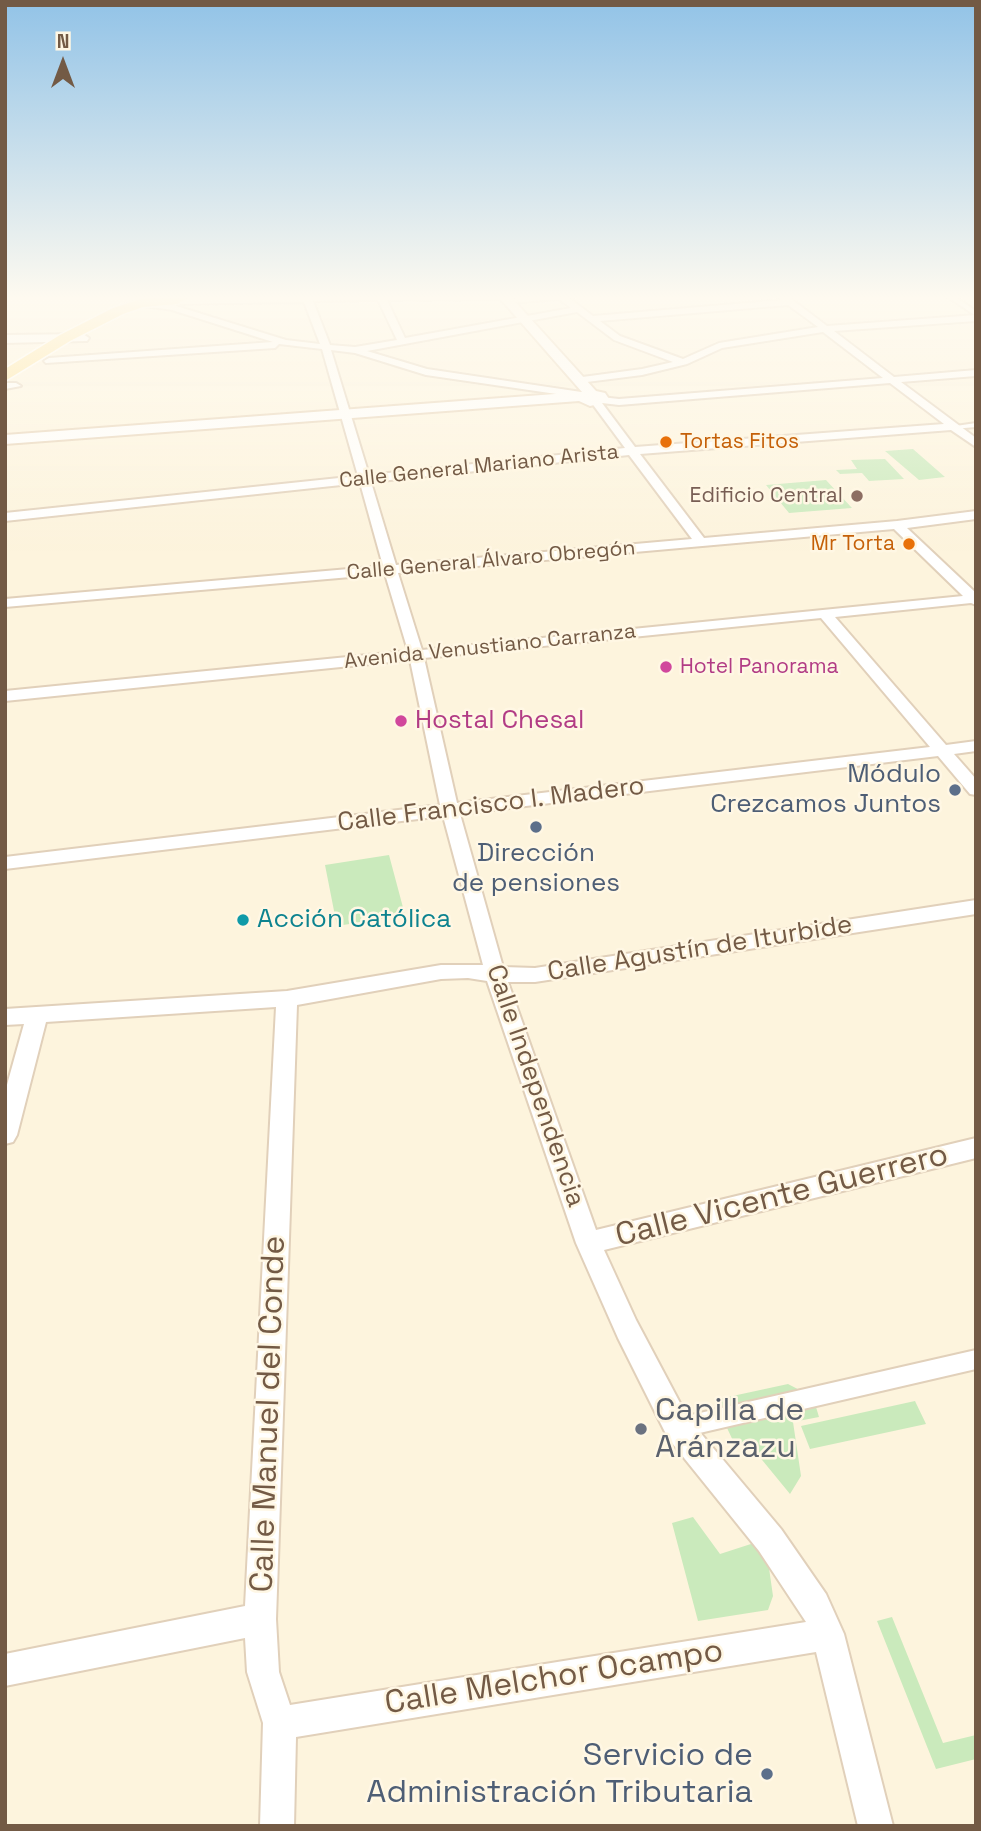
<!DOCTYPE html>
<html>
<head>
<meta charset="utf-8">
<style>
  body { margin:0 }
  #map { position:relative; width:981px; height:1831px; overflow:hidden; background:#fdf4dd; font-family:"Space Grotesk",sans-serif }
  canvas { display:block }
  .frame { position:absolute; inset:0; border:7px solid #735a45; pointer-events:none }
  .north { position:absolute; left:28px; top:28px; width:70px; height:70px; -webkit-text-stroke:5px #fff7e4; paint-order:stroke; rotate:0deg; font-size:19px; font-weight:700; line-height:28px; text-align:center; color:#735a45 }
  .north::after { content:''; display:block; margin:auto; width:24px; height:32px; background:#735a45; clip-path:polygon(50% 0,100% 100%,50% 72%,0 100%) }
</style>
</head>
<body>
<div id="map">
<canvas width="981" height="1831"></canvas>
<div class="frame"></div>
<div class="north">N</div>
</div>
<script>
const g = document.querySelector('canvas').getContext('2d');
g.lineJoin = 'round';
function fill(path, color) { g.fillStyle = color; g.fill(path, 'evenodd'); }
const toPath = rows => new Path2D(rows.map(r => 'M' + r).join(''));
function trace(path, color, width, dash) { g.strokeStyle = color; g.lineWidth = width; g.lineCap = dash ? 'butt' : 'round'; g.setLineDash(dash || []); g.stroke(path); }
function label(font, color, halo, rows, align = 'center') {
  g.font = font + ' "Space Grotesk",sans-serif'; g.lineWidth = 5; g.setLineDash([]); g.textBaseline = 'middle'; g.strokeStyle = halo; g.fillStyle = color; for (const [text, x, y, turn = 0] of rows) {
    g.save(); g.translate(x, y); g.rotate((+turn || 0) * Math.PI / 180); g.textAlign = isNaN(turn) ? turn : align; if (halo) g.strokeText(text, 0, 0); g.fillText(text, 0, 0); g.restore();
  }
}
fill(toPath([
  [913,449,945,477,919,480,885,451],
  [885,459,904,479,869,481,862,473,840,474,836,470,857,469,851,460],
  [826,480,852,508,789,513,766,485],
  [389,855,405,915,337,926,325,865],
  [788,1384,813,1397,819,1417,793,1422,801,1476,790,1494,749,1444,735,1445,714,1400],
  [915,1401,926,1424,810,1449,801,1426],
  [693,1517,720,1554,754,1543,769,1568,773,1596,768,1610,698,1621,672,1523],
  [892,1617,943,1743,976,1735,976,1759,936,1769,877,1621]
]), '#caeabc');
const pedestrian = toPath([
  [945,295,952,295,976,311,976,316,945,295],
  [976,423,976,427,953,429,949,427,976,423],
  [976,1350,976,1369,678,1438,671,1435,668,1428,671,1421,678,1418,976,1350]
]);
const minor = toPath([
  [140,295,148,295,146,301,176,306,286,340,320,344,304,302,172,304,168,301,172,298,302,295,508,296,504,299,387,300,405,338,571,308,559,299,509,303,505,300,544,295,580,295,569,298,593,316,782,300,777,295,786,295,827,326,976,315,976,321,834,331,894,377,976,370,976,376,901,382,976,438,976,447,951,430,640,454,704,538,897,521,976,511,976,519,907,528,976,593,976,605,971,603,835,617,946,745,976,741,976,751,954,754,976,779,976,795,970,794,938,756,460,814,503,967,535,968,976,900,976,914,535,982,508,982,596,1230,976,1138,976,1158,604,1250,636,1320,688,1418,781,1529,826,1594,844,1634,893,1826,858,1826,816,1652,296,1737,294,1826,260,1826,263,1723,247,1672,245,1638,5,1686,5,1654,245,1606,276,1007,46,1022,17,1135,13,1142,5,1144,5,1092,24,1024,5,1025,5,1009,287,991,441,965,483,965,443,816,5,869,5,857,440,805,410,660,5,701,5,691,408,651,385,574,5,607,5,599,383,566,360,483,5,521,5,513,358,476,322,349,279,344,275,348,46,363,44,361,49,358,273,342,172,310,138,305,140,295],
  [378,300,397,340,355,347,330,345,313,301,378,300],
  [788,305,818,327,719,343,683,359,620,336,600,321,788,305],
  [577,312,614,340,673,362,642,369,575,378,574,380,579,383,642,375,687,364,722,348,823,332,883,378,619,399,601,397,591,402,625,448,369,475,331,350,355,353,426,375,584,398,589,395,588,393,427,369,367,351,577,312],
  [890,383,944,424,635,447,602,403,619,405,890,383],
  [629,455,692,539,396,565,371,482,629,455],
  [894,529,963,596,422,650,398,573,894,529],
  [821,618,930,747,457,803,424,658,821,618],
  [468,978,487,981,576,1243,618,1338,668,1438,759,1551,806,1622,290,1705,279,1672,276,1619,297,1005,441,979,468,978],
  [5,383,16,383,21,386,5,389,5,383]
]);
const tertiary = toPath([
  [83,334,89,338,87,341,5,343,5,335,83,334]
]);
const secondary = toPath([
  [497,295,509,295,596,391,605,393,609,399,607,402,590,406,579,401,5,444,5,435,582,392,497,295]
]);
const primary = toPath([
  [176,295,194,295,177,304,143,307,123,314,70,341,5,381,5,369,60,335,113,308,141,299,176,295]
]);
trace(pedestrian, '#e1d0ba', 4);
trace(minor, '#e1d0ba', 4);
trace(tertiary, '#e1d0ba', 4);
trace(secondary, '#e6d2b7', 4);
trace(primary, '#fff', 3);
fill(pedestrian, '#fff');
fill(minor, '#fff');
fill(tertiary, '#fff');
fill(secondary, '#fff');
fill(primary, '#ffe292');
const sky = g.createLinearGradient(0, 0, 0, 551);
sky.addColorStop(0, '#92c3e7');
sky.addColorStop(0.54, '#fefaf0');
sky.addColorStop(1, '#fefaf000');
g.fillStyle = sky;
g.fillRect(0, 0, 981, 551);
for (const [x, y, r, color] of [
  [666,442,7,"#e8710a"],
  [857,496,7,"#8d6e63"],
  [909,544,7,"#e8710a"],
  [666,667,7,"#d1479c"],
  [401,721,7,"#d1479c"],
  [955,790,7,"#5c6f8a"],
  [536,827,7,"#5c6f8a"],
  [243,920,7,"#0f9aa8"],
  [641,1429,7,"#6b7280"],
  [767,1774,7,"#5c6f8a"]
]) { const dot = new Path2D(); dot.arc(x, y, r, 0, 2 * Math.PI); g.fillStyle = color; g.fill(dot); trace(dot, '#fff7e4', 2.5); }
label('21px', '#c56008', '#fff7e4', [
  ["Tortas Fitos",680,442],
  ["Mr Torta",895,544,"right"]
], 'left');
label('21px', '#735a45', '#fff7e4', [
  ["Calle General Mariano Arista",479,467,-6],
  ["Calle General Álvaro Obregón",491,561,-5],
  ["Avenida Venustiano Carranza",490,647,-6]
]);
label('21px', '#785e54', '#fff7e4', [
  ["Edificio Central",843,496]
], 'right');
label('21px', '#b23c85', '#fff7e4', [
  ["Hotel Panorama",680,667]
], 'left');
label('26px', '#b23c85', '#fff7e4', [
  ["Hostal Chesal",415,721]
], 'left');
label('26px', '#4e5e75', '#fff7e4', [
  ["Módulo",941,775],
  ["Crezcamos Juntos",941,805],
  ["Dirección",536,854,"center"],
  ["de pensiones",536,884,"center"]
], 'right');
label('26px', '#735a45', '#fff7e4', [
  ["Calle Francisco I. Madero",491,805,-7],
  ["Calle Agustín de Iturbide",700,949,-9],
  ["Calle Independencia",535,1086,71]
]);
label('26px', '#0d838f', '#fff7e4', [
  ["Acción Católica",257,920]
], 'left');
label('32px', '#735a45', '#fff7e4', [
  ["Calle Vicente Guerrero",782,1196,-14],
  ["Calle Manuel del Conde",269,1414,-88],
  ["Calle Melchor Ocampo",554,1678,-9]
]);
label('32px', '#5b616d', '#fff7e4', [
  ["Capilla de",655,1411],
  ["Aránzazu",655,1448]
], 'left');
label('32px', '#4e5e75', '#fff7e4', [
  ["Servicio de",753,1756],
  ["Administración Tributaria",753,1793]
], 'right');
</script>
</body>
</html>
